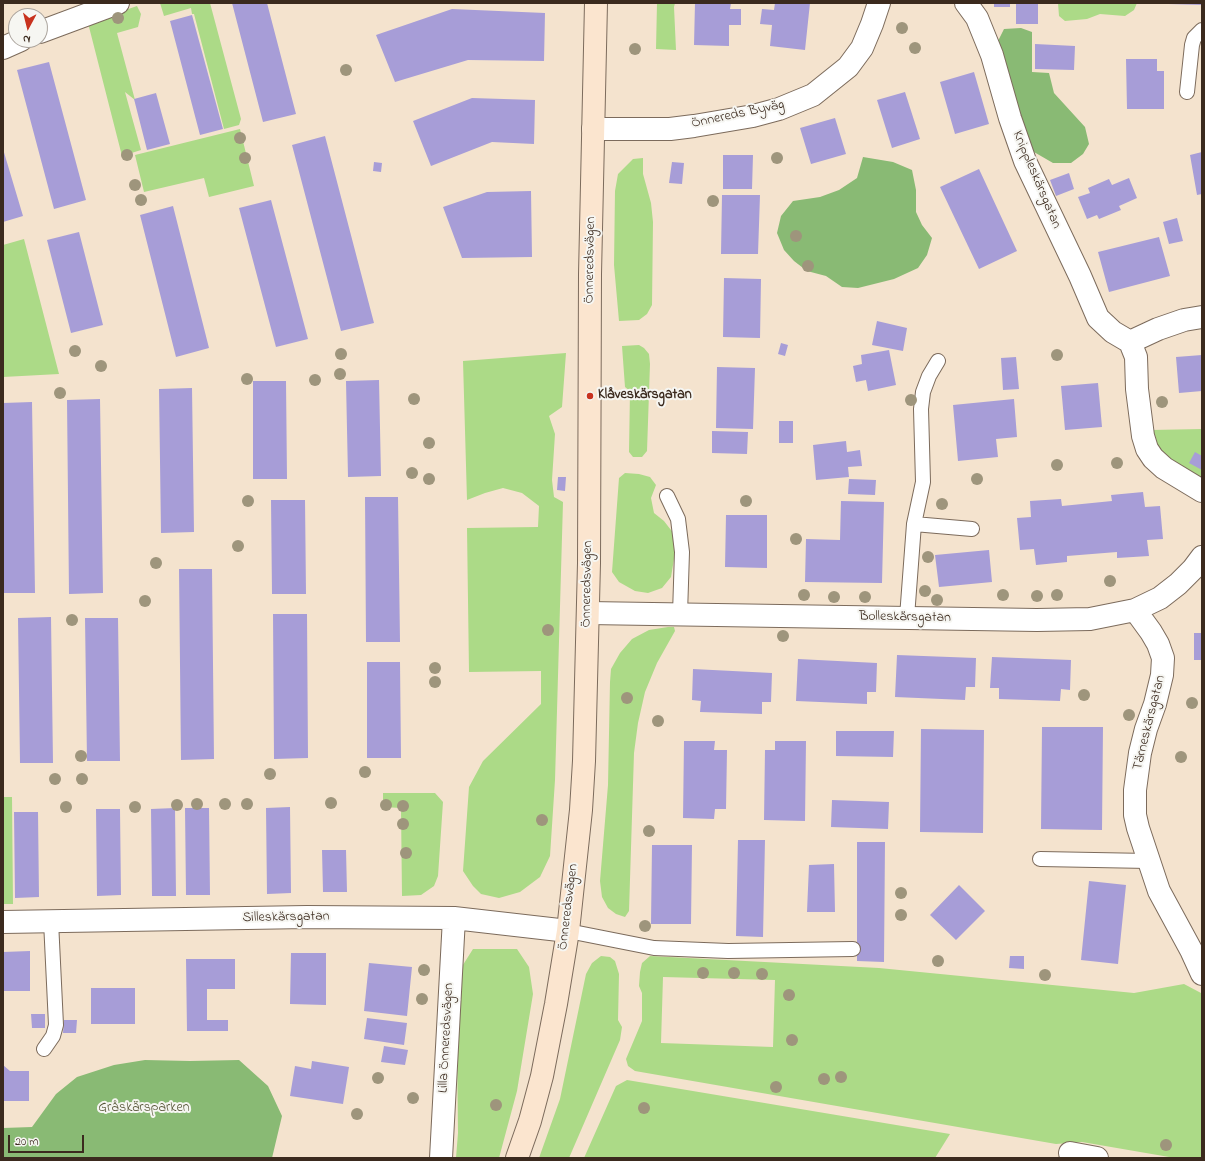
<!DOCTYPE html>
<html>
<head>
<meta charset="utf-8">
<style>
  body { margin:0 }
  #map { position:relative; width:1205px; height:1161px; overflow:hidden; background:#f4e3ce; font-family:"Indie Flower",sans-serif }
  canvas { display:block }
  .frame { position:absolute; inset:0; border:4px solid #3b2a1e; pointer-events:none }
  .north { position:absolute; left:8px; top:8px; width:40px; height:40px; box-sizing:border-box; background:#f6f6f2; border:1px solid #aba49d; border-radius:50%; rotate:187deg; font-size:11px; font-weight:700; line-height:16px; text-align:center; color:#3b2a1e }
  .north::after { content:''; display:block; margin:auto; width:14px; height:18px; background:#c8321e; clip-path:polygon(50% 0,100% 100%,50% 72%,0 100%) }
  .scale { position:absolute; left:8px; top:1135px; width:76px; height:18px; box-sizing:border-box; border:2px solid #3b2a1e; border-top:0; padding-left:5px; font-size:12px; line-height:14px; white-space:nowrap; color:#3b2a1e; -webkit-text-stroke:3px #f6f6f2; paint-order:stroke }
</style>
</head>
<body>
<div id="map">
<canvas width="1205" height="1161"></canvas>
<div class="frame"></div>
<div class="north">N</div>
<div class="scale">20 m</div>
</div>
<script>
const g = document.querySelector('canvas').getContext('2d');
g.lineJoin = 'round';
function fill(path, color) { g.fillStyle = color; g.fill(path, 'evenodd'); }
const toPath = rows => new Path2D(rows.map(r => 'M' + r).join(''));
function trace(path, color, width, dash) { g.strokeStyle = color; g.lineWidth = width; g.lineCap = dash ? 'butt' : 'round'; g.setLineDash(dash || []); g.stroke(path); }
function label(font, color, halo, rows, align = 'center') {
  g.font = font + ' "Indie Flower",sans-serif'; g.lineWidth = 4; g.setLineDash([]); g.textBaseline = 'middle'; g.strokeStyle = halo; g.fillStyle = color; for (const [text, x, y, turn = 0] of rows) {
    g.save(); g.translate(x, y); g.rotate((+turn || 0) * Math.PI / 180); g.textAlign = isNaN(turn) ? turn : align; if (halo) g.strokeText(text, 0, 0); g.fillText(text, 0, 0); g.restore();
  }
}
fill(toPath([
  [160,3,210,3,241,119,239,125,224,129,194,14,192,14,191,8,164,16],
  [657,3,675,3,674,7,676,50,656,49],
  [1058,3,1137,3,1134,10,1125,16,1100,14,1087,19,1065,21,1059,16],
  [137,6,141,14,138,27,117,33,135,100,125,92,141,150,122,156,88,23],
  [240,129,254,186,209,197,204,178,144,192,135,155],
  [643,158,643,174,651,203,653,222,652,305,647,314,639,320,619,321,614,265,615,191,618,174,633,159],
  [24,239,59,374,3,377,3,245],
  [639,345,644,348,649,354,650,364,647,451,642,457,633,457,629,452,630,391,625,387,622,346],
  [566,353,562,407,549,416,555,434,552,480,554,497,563,502,555,780,550,856,540,877,520,892,499,898,481,894,473,886,463,871,469,787,483,761,541,704,541,671,469,672,467,528,538,527,539,506,522,493,503,488,485,493,467,500,463,361],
  [1202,429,1202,479,1166,457,1155,445,1151,430],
  [625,473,639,474,650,477,656,485,651,498,654,513,664,521,674,534,674,559,671,577,662,588,648,593,635,591,619,582,612,572,619,478],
  [668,627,674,627,675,631,657,663,645,692,638,723,634,753,629,911,625,917,616,914,608,908,602,897,600,881,608,785,610,682,611,669,620,653,632,639,649,630],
  [383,793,435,793,443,802,438,876,434,886,421,895,402,896,401,808,383,807],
  [3,797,12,797,13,904,3,904],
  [473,949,517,949,529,967,533,994,517,1091,499,1158,456,1158,458,1133,457,1045,461,968],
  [601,956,610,957,615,961,619,974,618,1020,622,1027,620,1040,569,1158,539,1158,560,1099,586,974,592,963],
  [650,956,879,968,1134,993,1184,984,1201,993,1202,997,1202,1158,1175,1158,1082,1142,1056,1144,635,1071,628,1066,626,1059,642,1021,642,993,639,986,640,972,642,963],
  [663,977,775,980,773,1047,661,1043],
  [627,1080,950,1134,935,1158,584,1158,616,1086]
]), '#acda87');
fill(toPath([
  [1021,28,1032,32,1032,72,1049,73,1054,93,1085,127,1089,144,1083,154,1071,163,1053,163,1034,152,1022,129,998,41,1004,29],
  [863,157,893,162,912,170,916,190,916,212,922,225,932,238,927,255,918,268,894,279,858,288,842,287,826,276,807,271,794,261,784,250,777,233,781,216,793,201,820,197,839,190,857,178],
  [145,1060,190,1061,239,1060,268,1086,282,1116,272,1158,3,1158,3,1128,32,1127,56,1094,77,1077,114,1065]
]), '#89ba74');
fill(toPath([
  [232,3,267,3,296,114,263,122],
  [695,3,731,3,730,9,741,9,741,25,729,25,729,46,694,45],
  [775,3,810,3,805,50,770,46,772,25,760,24,762,9,774,10],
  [994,3,1010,3,1010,7,994,7],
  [1016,3,1038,3,1038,24,1016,24],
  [1168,3,1202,3,1202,5,1168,4],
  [452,9,545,13,544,61,468,60,395,82,376,35],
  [192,15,223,129,200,135,170,21],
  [1035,44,1075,46,1074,70,1035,69],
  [1126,59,1157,59,1157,71,1164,71,1164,109,1127,109],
  [49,62,86,200,54,209,17,70],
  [974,72,989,124,955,134,940,82],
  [905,92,920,139,892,148,877,100],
  [156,93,170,144,147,150,134,99],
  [472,98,535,100,534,144,492,142,431,166,413,121],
  [835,118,846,154,811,164,800,128],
  [325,136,374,323,341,331,292,145],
  [3,149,23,216,3,222],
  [1202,152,1202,194,1197,195,1190,155],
  [723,155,753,155,752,189,723,189],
  [374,162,382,163,381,172,373,171],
  [672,162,684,163,682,184,669,183],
  [979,169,1017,251,979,269,940,187],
  [1069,173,1074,189,1056,196,1050,180],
  [1129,178,1137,198,1119,206,1121,210,1099,219,1097,215,1087,219,1078,197,1090,193,1088,188,1109,179,1112,185],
  [531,191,532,257,462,258,443,207,487,192],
  [722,195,760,195,758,254,721,254],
  [271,200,308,339,276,347,239,208],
  [173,206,209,348,176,357,140,215],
  [1177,218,1183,241,1169,244,1163,222],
  [79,232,103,325,71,333,47,240],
  [1159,237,1170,276,1109,292,1098,252],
  [724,278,761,279,760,338,723,337],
  [877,321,907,328,903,351,872,345],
  [781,343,788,345,785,356,778,354],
  [889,350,896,385,868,391,866,380,856,382,853,366,862,364,861,355],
  [1202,355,1202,391,1179,393,1176,357],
  [1016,357,1019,389,1003,390,1001,358],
  [717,367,755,368,753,429,716,428],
  [379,380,381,476,348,477,346,381],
  [253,381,286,381,287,479,253,479],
  [1098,383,1102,427,1065,430,1061,386],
  [192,388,194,532,161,533,159,389],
  [100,399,103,593,69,594,67,400],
  [1014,399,1017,437,996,439,998,457,958,461,953,405],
  [32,402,35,593,3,593,3,403],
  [779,421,793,421,793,443,779,443],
  [712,431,748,432,747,454,712,453],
  [846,441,847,452,860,450,862,466,848,467,849,477,816,480,813,445],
  [1195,452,1202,456,1202,470,1189,463],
  [558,477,566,477,565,491,557,490],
  [849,479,876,480,875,495,848,494],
  [1143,492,1145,507,1160,506,1163,539,1147,540,1149,556,1117,558,1117,552,1067,556,1067,562,1036,565,1034,549,1020,550,1017,518,1031,517,1030,501,1061,499,1062,506,1112,501,1111,495],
  [365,497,398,497,400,642,366,642],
  [271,500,305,500,306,594,272,594],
  [841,501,884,502,882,583,805,582,806,539,840,540],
  [726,515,767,515,767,568,725,567],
  [989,550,992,582,939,587,935,555],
  [179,569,212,569,214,759,181,760],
  [273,614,307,614,308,758,274,759],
  [51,617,53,763,20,763,18,618],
  [85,618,118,618,120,761,87,761],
  [1194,633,1202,633,1202,660,1194,660],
  [897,655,976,658,975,687,966,687,965,700,895,697],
  [992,657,1071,660,1070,690,1061,689,1060,701,999,699,999,688,990,688],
  [798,659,877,663,876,692,867,692,867,704,796,701],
  [367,662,400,662,401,758,367,758],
  [693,669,772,673,771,702,762,702,762,714,700,712,701,701,692,700],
  [1042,727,1103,727,1102,830,1041,829],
  [921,729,984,730,983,833,920,832],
  [836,731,894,731,893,757,836,756],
  [684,741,715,741,714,750,727,750,726,809,715,809,714,819,683,818],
  [775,741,806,741,805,821,764,820,765,750,775,750],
  [832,800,889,802,888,829,831,827],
  [290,807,291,893,267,894,266,808],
  [175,808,176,896,152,896,151,809],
  [185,808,209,808,210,895,186,895],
  [96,809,120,809,121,895,97,896],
  [14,812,38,812,39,897,15,898],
  [738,840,765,840,763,937,736,936],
  [857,842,885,842,884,962,857,961],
  [652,845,692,845,691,924,651,924],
  [322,850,346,850,347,892,323,892],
  [834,864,835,912,807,912,809,865],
  [1089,881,1126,885,1118,964,1081,960],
  [959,885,985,911,956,940,930,915],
  [30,951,30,991,3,991,3,952],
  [291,953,326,953,326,1005,290,1004],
  [1010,956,1024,956,1024,969,1009,968],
  [186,959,235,959,235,989,207,989,207,1020,228,1020,228,1031,187,1031],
  [369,963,412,967,407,1016,364,1011],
  [91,988,135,988,135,1024,91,1024],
  [31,1014,45,1014,45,1028,32,1028],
  [367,1018,407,1023,404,1045,364,1039],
  [64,1020,77,1020,76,1033,63,1033],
  [384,1046,408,1050,405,1065,381,1062],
  [312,1061,349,1067,343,1104,290,1096,295,1066,311,1069],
  [3,1065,10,1071,29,1071,29,1101,3,1101]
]), '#a79dd7');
const lane = toPath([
  [1187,92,1192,45,1194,38,1202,30],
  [667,496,678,519,682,552,680,614],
  [914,524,972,529],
  [907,617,914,524,923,482,921,409,923,392,929,376,938,361],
  [1040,859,1149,861],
  [568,931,654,948,728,951,853,949],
  [44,1049,53,1036,56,1025,51,921]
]);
const street = toPath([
  [966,3,977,18,992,55,1010,118,1025,161,1080,276,1098,318,1113,332,1130,342,1136,357,1137,389,1143,436,1147,449,1153,458,1164,468,1202,491],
  [40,32,118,3],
  [3,48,21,40],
  [593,129,670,129,694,126,753,116,779,109,813,95,848,67,862,48,872,24,879,3],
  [1130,342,1158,329,1184,320,1202,317],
  [1135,610,1151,632,1158,644,1163,658,1162,675,1155,704,1146,729,1140,753,1135,790,1135,815,1138,828,1159,891,1191,950,1202,974],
  [588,613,1037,620,1090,619,1135,610,1160,598,1178,584,1193,569,1202,557],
  [3,922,307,917,454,918,568,931],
  [1070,1153,1097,1158],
  [441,1158,454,918]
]);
const secondary = toPath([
  [517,1158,530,1121,542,1076,556,1004,568,931,581,810,584,761,589,563,590,274,596,3]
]);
trace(lane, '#7c6b5c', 16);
trace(street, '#7c6b5c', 24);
trace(secondary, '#7c6b5c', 24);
trace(lane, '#fff', 14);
trace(street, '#fff', 22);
trace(secondary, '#fbe5cf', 22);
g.fillStyle = '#9e957c';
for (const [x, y] of [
  [118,18],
  [902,28],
  [915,48],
  [635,49],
  [346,70],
  [240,138],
  [127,155],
  [245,158],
  [777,158],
  [135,185],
  [141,200],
  [713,201],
  [796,236],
  [808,266],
  [75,351],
  [341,354],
  [1057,355],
  [101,366],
  [340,374],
  [247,379],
  [315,380],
  [60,393],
  [414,399],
  [911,400],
  [1162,402],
  [429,443],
  [1117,463],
  [1057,465],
  [412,473],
  [429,479],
  [977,479],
  [248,501],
  [746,501],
  [942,504],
  [796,539],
  [238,546],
  [928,557],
  [156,563],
  [1110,581],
  [925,591],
  [804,595],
  [1003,595],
  [1057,595],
  [1037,596],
  [834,597],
  [865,597],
  [937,600],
  [145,601],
  [72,620],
  [548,630],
  [783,636],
  [435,668],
  [435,682],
  [1084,695],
  [627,698],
  [1192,703],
  [1129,715],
  [658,721],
  [81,756],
  [1181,757],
  [365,772],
  [270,774],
  [55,779],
  [82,779],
  [331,803],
  [197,804],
  [225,804],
  [247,804],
  [177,805],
  [386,805],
  [403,806],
  [66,807],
  [135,807],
  [542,820],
  [403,824],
  [649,831],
  [406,853],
  [901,893],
  [901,915],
  [645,926],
  [938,961],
  [424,970],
  [703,973],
  [734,973],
  [762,974],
  [1045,975],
  [789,995],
  [422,999],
  [792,1040],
  [841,1077],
  [378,1078],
  [824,1079],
  [776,1087],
  [413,1098],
  [496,1105],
  [644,1108],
  [357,1114],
  [1166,1145]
]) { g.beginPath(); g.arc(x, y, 6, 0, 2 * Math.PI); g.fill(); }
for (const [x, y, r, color] of [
  [590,396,4,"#c8321e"]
]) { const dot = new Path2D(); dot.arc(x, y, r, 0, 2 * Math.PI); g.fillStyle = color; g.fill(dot); trace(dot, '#f6f6f2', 1.5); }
label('14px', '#3b2a1e', '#f6f6f2', [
  ["Önnereds Byväg",738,115,-12],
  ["Knippleskärsgatan",1036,180,67],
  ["Önneredsvägen",591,260,-89],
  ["Önneredsvägen",588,584,-89],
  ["Bolleskärsgatan",905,618,1],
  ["Tärneskärsgatan",1150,723,-76],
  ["Önneredsvägen",569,907,-83],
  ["Silleskärsgatan",286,918,-1],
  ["Lilla Önneredsvägen",447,1038,-87]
]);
label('bold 14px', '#3b2a1e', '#f6f6f2', [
  ["Klåveskärsgatan",598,396]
], 'left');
label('14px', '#575638', '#f6f6f2', [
  ["Gråskärsparken",144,1109]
]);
</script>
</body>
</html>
